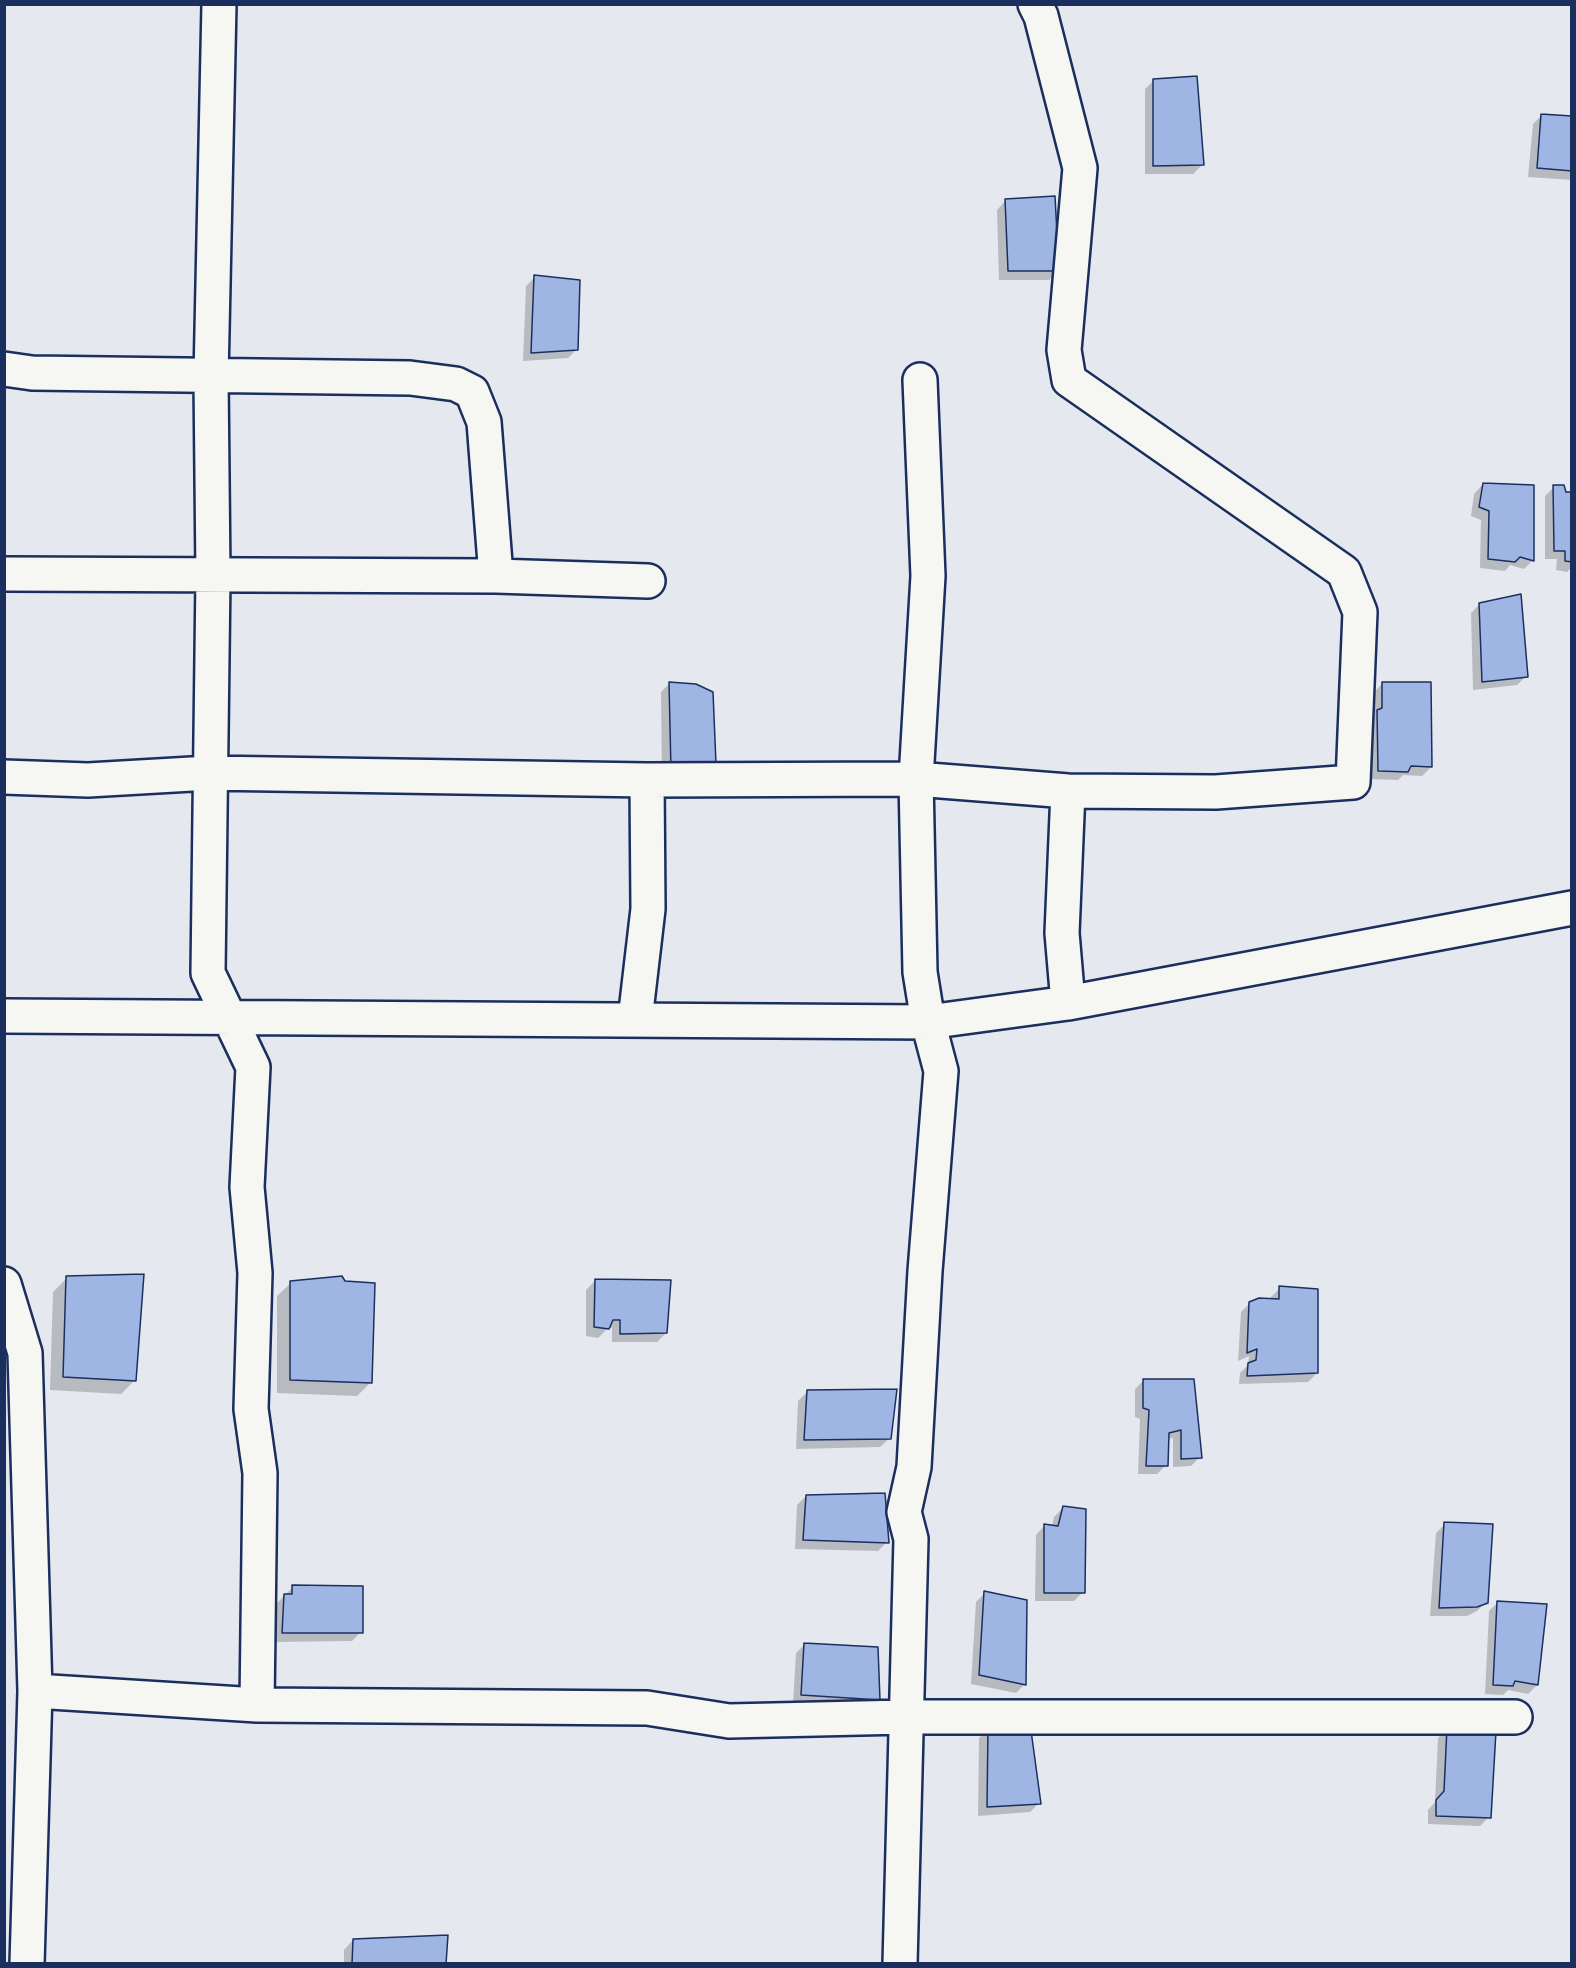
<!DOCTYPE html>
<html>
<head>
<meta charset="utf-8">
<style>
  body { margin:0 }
  #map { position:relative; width:1576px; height:1968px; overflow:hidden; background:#e5e9ef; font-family:"Gochi Hand",sans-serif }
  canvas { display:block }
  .frame { position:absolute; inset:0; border:6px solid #1b2f5e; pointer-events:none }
</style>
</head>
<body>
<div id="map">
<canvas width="1576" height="1968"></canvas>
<div class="frame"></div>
</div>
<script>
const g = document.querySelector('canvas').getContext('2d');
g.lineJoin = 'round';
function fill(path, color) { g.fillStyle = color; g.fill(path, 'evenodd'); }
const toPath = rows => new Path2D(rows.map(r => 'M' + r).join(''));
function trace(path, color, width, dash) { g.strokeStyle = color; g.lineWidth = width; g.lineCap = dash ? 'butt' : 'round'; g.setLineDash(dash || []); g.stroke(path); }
fill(toPath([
  [1154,80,1202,165,1193,174,1145,174,1145,89],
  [1542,115,1572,118,1572,180,1528,177,1533,124],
  [1006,200,1058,271,1049,280,999,280,997,210],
  [535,277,577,349,568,358,523,361,526,286],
  [1483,484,1533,560,1524,569,1510,565,1505,571,1480,568,1481,520,1471,516,1474,494],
  [1554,487,1565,493,1572,493,1572,567,1567,572,1556,570,1557,559,1545,559,1545,496],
  [1480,604,1526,676,1517,685,1473,690,1471,613],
  [670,683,711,693,662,779,661,692],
  [1383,683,1431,767,1422,776,1403,775,1398,780,1369,779,1369,721,1374,716,1374,692],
  [67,1278,135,1380,121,1394,50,1390,53,1292],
  [595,1281,666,1333,657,1342,612,1342,612,1328,608,1328,598,1338,586,1336,586,1290],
  [291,1283,371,1382,357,1396,277,1393,277,1296],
  [1280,1288,1317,1373,1308,1382,1239,1384,1240,1373,1248,1365,1249,1356,1238,1361,1241,1312,1250,1303,1271,1300,1271,1297],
  [1144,1380,1193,1380,1200,1457,1191,1466,1173,1467,1173,1438,1167,1439,1166,1465,1157,1474,1138,1474,1140,1419,1135,1417,1135,1389],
  [807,1392,890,1438,880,1447,796,1449,798,1401],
  [806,1496,887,1542,878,1551,795,1549,797,1505],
  [1063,1508,1083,1592,1074,1601,1035,1601,1036,1535,1044,1526,1052,1527,1054,1517],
  [1445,1524,1486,1602,1477,1611,1467,1616,1430,1616,1436,1533],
  [293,1587,361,1632,352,1641,273,1642,275,1605],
  [985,1593,1025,1684,1016,1693,971,1684,976,1602],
  [1498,1602,1537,1685,1528,1694,1508,1690,1503,1695,1485,1694,1489,1611],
  [805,1644,878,1700,869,1709,793,1704,796,1653],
  [988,1729,1039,1803,1030,1812,978,1816,979,1738],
  [1447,1729,1489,1817,1480,1826,1428,1824,1428,1810,1435,1802,1438,1738],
  [353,1940,445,1964,344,1964,344,1950]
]), '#0003');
const building = toPath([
  [1197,76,1204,165,1153,166,1153,79,1197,76],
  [1541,114,1572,116,1572,171,1537,168,1541,114],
  [1055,196,1059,271,1008,271,1005,199,1055,196],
  [534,275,580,280,578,350,531,353,534,275],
  [1483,483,1534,485,1534,561,1520,557,1515,562,1488,559,1489,511,1479,507,1483,483],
  [1553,485,1564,485,1566,492,1572,492,1572,562,1565,561,1565,551,1554,551,1553,485],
  [1521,594,1528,677,1482,682,1479,603,1521,594],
  [669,682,696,684,713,692,716,764,671,771,669,682],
  [1382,682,1431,682,1432,767,1411,766,1408,772,1378,771,1377,710,1382,708,1382,682],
  [144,1274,136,1381,63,1377,66,1276,144,1274],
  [342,1276,345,1281,375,1283,372,1383,290,1380,290,1281,342,1276],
  [595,1279,671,1280,667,1333,620,1334,620,1320,613,1320,609,1329,594,1327,595,1279],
  [1279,1286,1318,1289,1318,1373,1247,1376,1248,1363,1256,1360,1257,1349,1247,1353,1249,1302,1259,1298,1279,1299,1279,1286],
  [1143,1379,1194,1379,1202,1458,1181,1459,1181,1430,1169,1433,1168,1466,1146,1466,1149,1410,1143,1408,1143,1379],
  [897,1389,891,1439,804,1440,807,1390,897,1389],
  [885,1493,889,1543,803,1540,806,1495,885,1493],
  [1063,1506,1086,1509,1085,1593,1044,1593,1044,1524,1058,1526,1063,1506],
  [1444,1522,1493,1524,1488,1603,1477,1607,1439,1608,1444,1522],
  [292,1585,363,1586,363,1633,282,1633,284,1594,292,1594,292,1585],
  [984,1591,1027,1600,1026,1685,979,1675,984,1591],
  [1497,1601,1547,1604,1538,1685,1515,1681,1513,1686,1493,1685,1497,1601],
  [804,1643,878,1647,880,1700,801,1695,804,1643],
  [1030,1723,1041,1804,987,1807,988,1727,1030,1723],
  [1447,1727,1496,1731,1491,1818,1436,1816,1436,1800,1444,1791,1447,1727],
  [448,1935,446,1964,352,1964,353,1939,448,1935]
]);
fill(building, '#9fb6e4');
trace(building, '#1b2f5e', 1.5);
const minor = toPath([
  [219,4,211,377,213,576,208,973,253,1067,247,1187,255,1273,251,1409,260,1473,257,1705],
  [4,369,32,373,410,378,456,384,472,392,484,422,496,576],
  [4,574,496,576,648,581],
  [4,777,88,780,209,773,647,780,916,779,1068,791,1216,792,1353,782,1360,612,1344,572,1069,380,1064,350,1080,168,1041,16,1035,4],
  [1068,791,1062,933,1068,1003],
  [4,1016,928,1022,1068,1003,1572,908],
  [635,1020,648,909,647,780],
  [4,1284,25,1353,35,1691,27,1964],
  [35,1691,257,1705,647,1708,729,1721,905,1717,1515,1717],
  [900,1964,911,1539,904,1512,914,1467,925,1271,941,1071,928,1022,920,972,916,779,928,576,920,380]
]);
trace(minor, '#1b2f5e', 38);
trace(minor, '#f6f6f2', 33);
</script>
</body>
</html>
